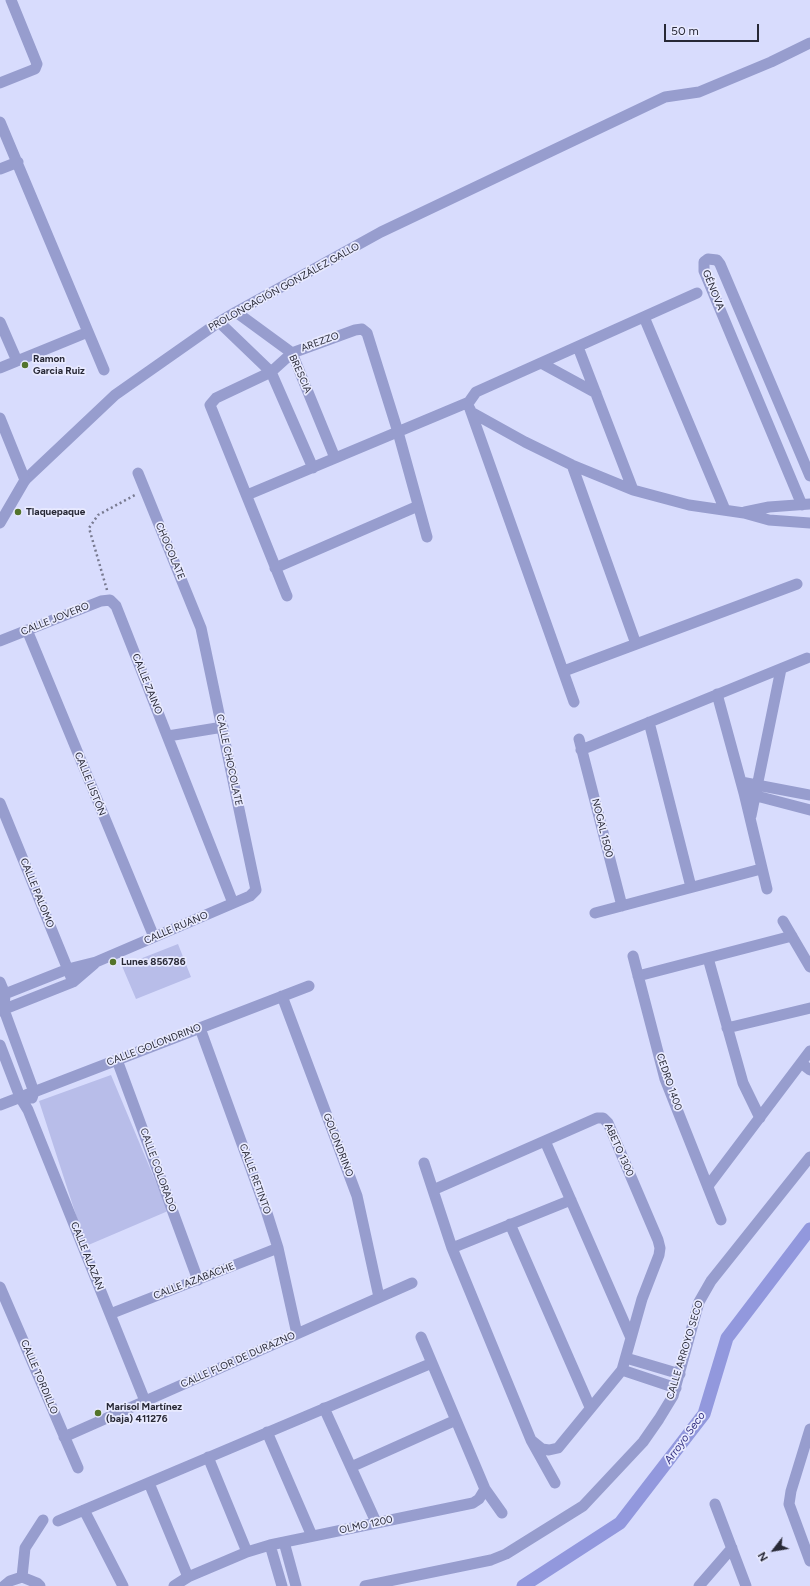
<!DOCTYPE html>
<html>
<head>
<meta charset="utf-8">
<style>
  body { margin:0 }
  #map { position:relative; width:810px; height:1586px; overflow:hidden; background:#d8dcfd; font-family:Figtree,sans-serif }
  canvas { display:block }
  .north { position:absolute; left:754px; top:1530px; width:40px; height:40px; -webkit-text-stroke:3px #e8eaff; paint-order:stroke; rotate:239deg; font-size:11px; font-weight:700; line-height:16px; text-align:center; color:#282936 }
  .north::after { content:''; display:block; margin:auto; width:14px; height:18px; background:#282936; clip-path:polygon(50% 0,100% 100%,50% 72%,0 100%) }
  .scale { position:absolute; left:664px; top:24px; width:95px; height:18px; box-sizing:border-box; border:2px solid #282936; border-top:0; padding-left:5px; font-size:12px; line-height:14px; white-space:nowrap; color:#282936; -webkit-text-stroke:3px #e8eaff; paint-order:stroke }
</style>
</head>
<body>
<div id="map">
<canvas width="810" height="1586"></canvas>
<div class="north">N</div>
<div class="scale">50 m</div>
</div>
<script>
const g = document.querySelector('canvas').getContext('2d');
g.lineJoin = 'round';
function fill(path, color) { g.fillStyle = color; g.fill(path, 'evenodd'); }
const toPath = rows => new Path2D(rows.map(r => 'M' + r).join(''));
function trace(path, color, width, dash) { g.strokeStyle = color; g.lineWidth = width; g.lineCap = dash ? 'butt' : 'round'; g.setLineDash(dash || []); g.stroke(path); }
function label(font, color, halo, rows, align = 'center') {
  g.font = font + ' Figtree,sans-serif'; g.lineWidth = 3.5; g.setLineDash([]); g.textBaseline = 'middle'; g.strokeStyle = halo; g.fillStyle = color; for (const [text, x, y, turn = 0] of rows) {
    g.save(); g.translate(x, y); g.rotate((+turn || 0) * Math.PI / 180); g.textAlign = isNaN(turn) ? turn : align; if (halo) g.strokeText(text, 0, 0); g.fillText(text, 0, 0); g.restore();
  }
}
fill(toPath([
  [178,944,191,977,136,999,122,966],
  [111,1075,168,1211,86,1246,39,1101]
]), '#b8bde9');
trace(toPath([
  [523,1586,620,1523,704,1414,727,1338,810,1229]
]), '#9298dd', 13);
trace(toPath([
  [107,590,89,528,98,515,135,495]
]), '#787a90', 2.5, [2, 3]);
trace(toPath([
  [0,83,35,69,37,64,11,0],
  [0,122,104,370],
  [0,169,18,162],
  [236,312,292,353,335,458],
  [644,317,725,510],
  [0,322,17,361],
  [219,322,271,372,313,468],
  [578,347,633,490],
  [541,363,596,393],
  [0,368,88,332],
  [470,409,574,702],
  [471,412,525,442,572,465,633,490,689,505,744,513,769,520,810,523],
  [572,465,636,644],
  [25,480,115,395,219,322,236,312,381,232,665,97,699,92,771,62,810,43],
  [247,495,469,402,476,392,697,293],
  [802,505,704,271,704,262,708,259,717,260,720,264,810,476],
  [745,512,769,507,810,504],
  [275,568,418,506],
  [287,596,210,405,216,398,271,372,292,353,355,330,362,329,367,333,398,432,427,537],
  [27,630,154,937],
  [0,641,101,601,110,600,116,606,233,903],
  [564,671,797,584],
  [717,694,744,793,767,889],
  [649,722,691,887],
  [168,736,223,727],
  [579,739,622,906],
  [581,750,807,658],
  [741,782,810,795],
  [749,794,810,810],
  [0,803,73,982],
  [751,816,781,669],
  [595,913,761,869],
  [783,921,810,967],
  [633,956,665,1079,721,1220],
  [708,958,743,1083,760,1118],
  [638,976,792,936],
  [0,982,5,994,4,1010,34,1092,32,1098],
  [0,996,68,969,96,962,250,896,256,890,201,628,138,473],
  [282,996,357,1196,379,1297],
  [0,1011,73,982,94,964],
  [200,1028,266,1210,278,1248,297,1334],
  [727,1028,810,1008],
  [0,1045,20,1097,28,1110,145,1401],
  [117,1060,198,1280],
  [801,1063,810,1070],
  [0,1105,309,986],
  [545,1141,631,1338],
  [424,1163,452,1248,531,1440,555,1483],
  [708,1186,810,1051],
  [433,1190,597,1118,603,1118,608,1123,658,1240,660,1248,659,1255,642,1299,622,1370,558,1448,549,1450,542,1449,531,1440],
  [510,1224,590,1407],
  [452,1248,571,1200],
  [0,1287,78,1468],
  [110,1314,278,1248],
  [421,1337,485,1489,502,1513],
  [626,1358,680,1374],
  [622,1370,676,1388],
  [324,1408,376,1522],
  [810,1429,791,1491,789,1504,810,1561],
  [267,1432,312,1536],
  [64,1437,412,1283],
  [208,1457,247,1552],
  [351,1467,456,1420],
  [149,1483,188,1577],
  [715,1504,746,1586],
  [84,1510,123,1586],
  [58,1521,432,1363],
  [284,1542,296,1586],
  [270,1545,282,1586],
  [22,1577,25,1548,43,1520],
  [4,1586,10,1581,22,1577,37,1583,40,1586],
  [174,1586,188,1577,247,1552,270,1545,473,1503,479,1499,485,1489],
  [365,1586,491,1560,506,1554,583,1506,643,1442,659,1419,673,1396,699,1302,711,1281,810,1157],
  [699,1586,732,1548]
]), '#979dce', 11);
trace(toPath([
  [0,418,25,480,0,523]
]), '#979dce', 11);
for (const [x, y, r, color] of [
  [25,365,4,"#53742b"],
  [18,512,4,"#53742b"],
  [113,962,4,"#53742b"],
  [98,1413,4,"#53742b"]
]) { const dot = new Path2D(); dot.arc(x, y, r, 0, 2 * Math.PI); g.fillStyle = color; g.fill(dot); trace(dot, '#e8eaff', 1.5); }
label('10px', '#282936', '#e8eaff', [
  ["PROLONGACIÓN GONZÁLEZ GALLO",284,287,-29],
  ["GÉNOVA",713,290,68],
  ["AREZZO",320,342,-20],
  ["BRESCIA",300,374,66],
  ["CHOCOLATE",170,551,67],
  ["CALLE JOVERO",55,619,-22],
  ["CALLE ZAINO",147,684,68],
  ["CALLE CHOCOLATE",229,760,78],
  ["CALLE LISTÓN",90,784,68],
  ["NOGAL 1500",602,828,76],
  ["CALLE PALOMO",37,893,68],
  ["CALLE RUANO",176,928,-23],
  ["CALLE GOLONDRINO",154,1045,-21],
  ["CEDRO 1400",669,1082,71],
  ["GOLONDRINO",338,1145,69],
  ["ABETO 1300",619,1150,66],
  ["CALLE COLORADO",158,1170,70],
  ["CALLE RETINTO",255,1179,70],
  ["CALLE ALAZÁN",87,1256,68],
  ["CALLE AZABACHE",194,1281,-21],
  ["CALLE ARROYO SECO",685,1350,-73],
  ["CALLE FLOR DE DURAZNO",238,1360,-24],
  ["CALLE TORDILLO",39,1377,67],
  ["OLMO 1200",366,1525,-12]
]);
label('bold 10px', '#282936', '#e8eaff', [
  ["Ramon",33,359],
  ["Garcia Ruiz",33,371],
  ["Tlaquepaque",26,512],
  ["Lunes 856786",121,962],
  ["Marisol Martínez",106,1407],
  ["(baja) 411276",106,1419]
], 'left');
label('italic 11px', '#333080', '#e8eaff', [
  ["Arroyo Seco",685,1438,-54]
]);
</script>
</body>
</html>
